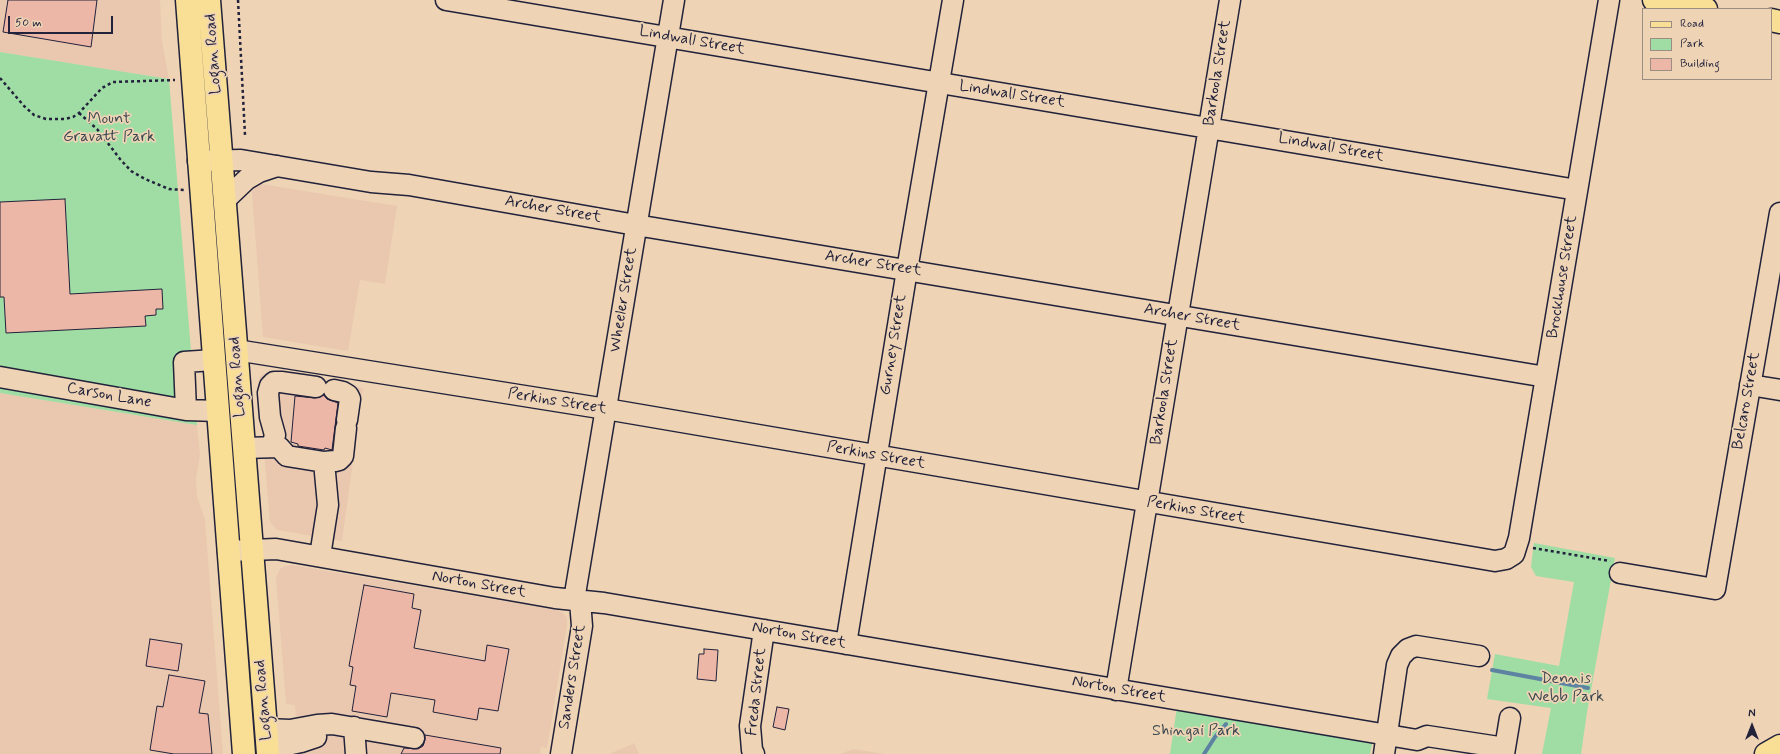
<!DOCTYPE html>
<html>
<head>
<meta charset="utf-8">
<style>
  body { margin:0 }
  #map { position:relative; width:1780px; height:754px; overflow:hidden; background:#eed4b5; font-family:Mynerve,sans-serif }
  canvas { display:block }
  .legend { position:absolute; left:1642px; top:8px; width:130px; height:72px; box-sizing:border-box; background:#eed4b5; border:1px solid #9c8d84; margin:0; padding:5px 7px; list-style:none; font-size:12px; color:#22223b }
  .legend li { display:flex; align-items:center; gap:8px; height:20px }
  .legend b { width:20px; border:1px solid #9c8d84 }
  .north { position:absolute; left:1732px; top:706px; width:40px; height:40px; -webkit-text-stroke:3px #eed4b5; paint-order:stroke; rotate:0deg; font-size:11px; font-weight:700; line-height:16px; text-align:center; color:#22223b }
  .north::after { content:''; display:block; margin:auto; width:14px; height:18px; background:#22223b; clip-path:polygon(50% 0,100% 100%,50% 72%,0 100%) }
  .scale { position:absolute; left:8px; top:16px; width:105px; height:18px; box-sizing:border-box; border:2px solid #22223b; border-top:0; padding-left:5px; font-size:12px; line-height:14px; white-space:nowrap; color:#22223b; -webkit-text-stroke:3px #eed4b5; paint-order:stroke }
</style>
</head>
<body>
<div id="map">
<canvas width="1780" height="754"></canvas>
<ul class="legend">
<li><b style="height:5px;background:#f9df96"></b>Road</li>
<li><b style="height:11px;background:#9fdda5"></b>Park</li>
<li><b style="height:11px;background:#ecb7a7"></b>Building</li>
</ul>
<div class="north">N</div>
<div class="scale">50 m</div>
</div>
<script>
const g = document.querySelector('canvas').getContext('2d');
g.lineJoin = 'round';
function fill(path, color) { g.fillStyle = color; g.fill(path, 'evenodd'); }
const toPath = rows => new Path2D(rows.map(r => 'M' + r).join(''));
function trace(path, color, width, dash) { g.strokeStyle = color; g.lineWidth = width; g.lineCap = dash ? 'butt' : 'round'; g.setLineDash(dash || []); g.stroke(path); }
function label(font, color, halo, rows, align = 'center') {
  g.font = font + ' Mynerve,sans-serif'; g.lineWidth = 3.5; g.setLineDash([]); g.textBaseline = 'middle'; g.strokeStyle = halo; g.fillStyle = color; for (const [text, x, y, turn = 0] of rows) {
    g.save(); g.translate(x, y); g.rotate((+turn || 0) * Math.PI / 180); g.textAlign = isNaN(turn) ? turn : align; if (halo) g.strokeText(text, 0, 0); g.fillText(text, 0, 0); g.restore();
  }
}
fill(toPath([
  [0,0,160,0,162,41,169,79,0,52],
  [261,184,397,206,385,284,360,280,348,351,263,337,252,193,255,187],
  [266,373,363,388,342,541,277,530,270,522,258,383,260,376],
  [0,393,197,425,200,455,196,478,197,496,205,520,223,754,0,754],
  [292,565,557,610,563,613,567,618,567,625,547,748,541,747,540,753,543,754,299,754,295,705,286,704,276,577,280,569,285,566],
  [634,743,639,754,609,754,630,745],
  [853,749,885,754,840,754]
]), '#e9c8af');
fill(toPath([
  [0,52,169,79,197,425,0,393],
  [1534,543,1615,558,1587,712,1581,754,1542,754,1551,708,1487,699,1495,654,1559,666,1574,582,1536,576,1531,567],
  [1177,707,1373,740,1370,754,1170,754]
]), '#9fdda5');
trace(toPath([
  [1492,670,1588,688],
  [1204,754,1215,737,1226,724]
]), '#5e82a2', 4);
const building = toPath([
  [8,0,97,0,91,47,3,32,8,0],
  [65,199,70,294,162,289,163,309,156,309,156,315,145,316,146,326,6,333,4,297,0,297,0,202,65,199],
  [324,395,327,399,338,403,332,450,325,448,324,450,298,446,298,444,291,442,295,396,315,398,324,395],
  [364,585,414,594,412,608,421,610,414,648,485,661,487,645,509,649,498,711,479,708,477,720,433,712,435,700,391,693,387,717,352,711,356,686,350,685,353,667,349,666,364,585],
  [150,639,182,644,178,671,146,666,150,639],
  [704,649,718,650,716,681,697,679,699,654,704,654,704,649],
  [169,675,205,681,199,713,208,714,212,754,174,754,150,750,157,706,163,707,169,675],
  [777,707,789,709,785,730,773,727,777,707],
  [425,735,501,748,500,754,401,754,404,748,418,749,423,746,425,740,425,735]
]);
fill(building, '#ecb7a7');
trace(building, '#22223b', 1);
const minor = toPath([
  [446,0,1577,190],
  [198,161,241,160,371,182,409,185,630,224,1546,377],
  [225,200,247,179,259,172,277,166],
  [236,350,606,409,1495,561,1506,559,1514,554,1519,538,1609,0],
  [0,377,186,410,218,411],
  [1750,385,1780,390],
  [334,390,343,392,348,395,350,399,347,420],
  [186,410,184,362,214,360],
  [272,447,275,435,270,417,268,393,270,386,274,382,281,382,316,387],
  [244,448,279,447,287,456,324,462,335,461,339,460,343,456,346,428],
  [228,551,276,549,555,598,604,603,669,614,1370,732,1417,740,1427,736,1505,748],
  [320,556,328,505,324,462],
  [1620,573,1715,589,1780,213],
  [574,600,674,0],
  [846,644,907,270,953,0],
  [1116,690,1230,0],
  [354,727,356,754],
  [266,729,290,730,317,725,332,724,414,738],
  [268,749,301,742,316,737],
  [561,754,582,626,580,601],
  [754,754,752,750,750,726,764,630],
  [1384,754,1397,665,1401,656,1408,649,1416,646,1479,656],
  [1504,754,1510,718]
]);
const major = toPath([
  [187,0,244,754],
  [209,0,268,754],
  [1654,0,1706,9],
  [1771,20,1780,22]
]);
const highway = toPath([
  [1766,754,1780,746]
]);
trace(minor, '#22223b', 23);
trace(major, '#22223b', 25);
trace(highway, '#22223b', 25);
trace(toPath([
  [238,0,245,135],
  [0,78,24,106,34,115,46,119,65,119,73,117,79,113,102,88,113,82,175,80],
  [79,113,97,129,120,159,131,171,145,179,169,189,184,190],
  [1533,548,1610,561]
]), '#22223b', 2.5, [3, 3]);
trace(minor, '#eed4b5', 20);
trace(major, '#f9df96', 22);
trace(highway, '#f9df96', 22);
label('16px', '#22223b', '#eed4b5', [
  ["Lindwall Street",692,41,10],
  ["Logan Road",214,54,-94],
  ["Barkoola Street",1218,73,-81],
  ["Lindwall Street",1012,95,9],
  ["Lindwall Street",1331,148,10],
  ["Archer Street",553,210,10],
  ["Archer Street",873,264,9],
  ["Brockhouse Street",1563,277,-81],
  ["Wheeler Street",624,300,-81],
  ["Archer Street",1192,318,10],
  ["Gurney Street",894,345,-81],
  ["Logan Road",238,377,-94],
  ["Barkoola Street",1165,392,-81],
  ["Carson Lane",109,396,10],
  ["Belcaro Street",1747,401,-80],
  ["Perkins Street",557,402,9],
  ["Perkins Street",876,456,10],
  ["Perkins Street",1196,511,10],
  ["Norton Street",479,585,10],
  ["Norton Street",799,636,10],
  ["Sanders Street",573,677,-81],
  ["Norton Street",1119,690,10],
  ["Freda Street",757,692,-84],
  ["Logan Road",264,700,-95]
]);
label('16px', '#3b4750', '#eed4b5', [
  ["Mount",109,120],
  ["Gravatt Park",109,138],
  ["Dennis",1566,680],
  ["Webb Park",1566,698],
  ["Shingai Park",1196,732]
]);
</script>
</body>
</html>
